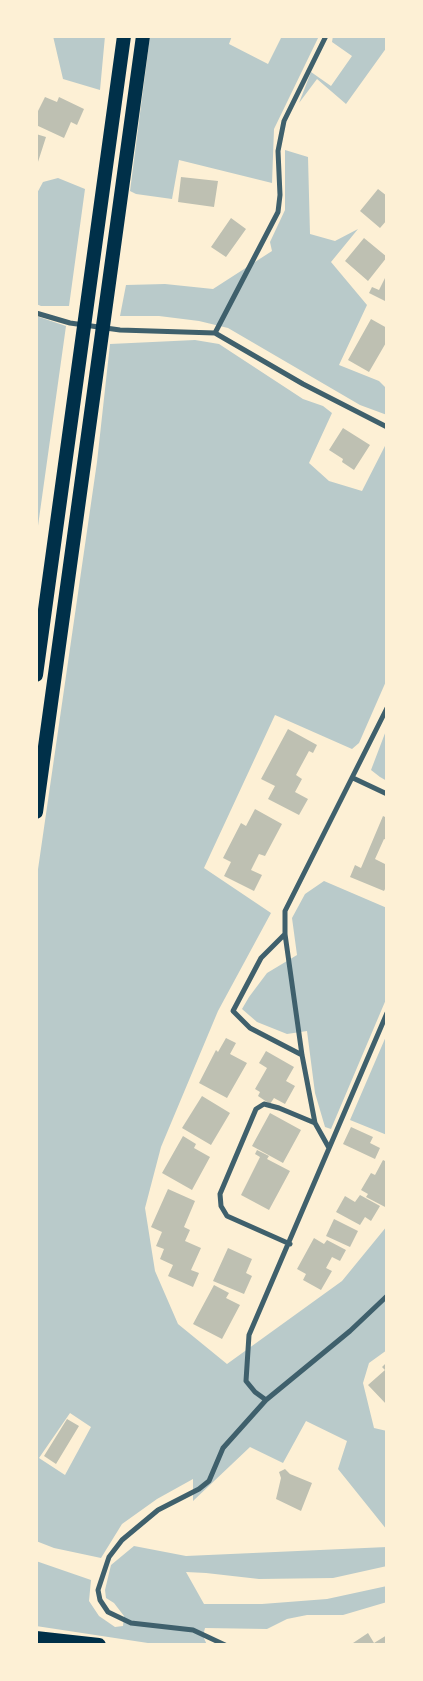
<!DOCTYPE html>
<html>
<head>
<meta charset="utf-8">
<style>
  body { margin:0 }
  #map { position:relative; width:423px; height:1681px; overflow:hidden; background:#fdf0d5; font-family:"Exo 2",sans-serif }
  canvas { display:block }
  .frame { position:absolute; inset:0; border:38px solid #fdf0d5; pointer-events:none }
</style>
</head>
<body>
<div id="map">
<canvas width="423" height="1681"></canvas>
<div class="frame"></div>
</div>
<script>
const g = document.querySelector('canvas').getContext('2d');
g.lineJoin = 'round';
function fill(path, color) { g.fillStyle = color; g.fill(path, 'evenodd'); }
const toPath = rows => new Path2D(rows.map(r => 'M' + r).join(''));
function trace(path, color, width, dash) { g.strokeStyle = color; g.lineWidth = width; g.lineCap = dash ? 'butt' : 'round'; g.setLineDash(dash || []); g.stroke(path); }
fill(toPath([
  [53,36,105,36,100,90,63,79],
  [150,36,232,36,229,44,268,64,282,36,319,36,274,129,272,183,179,160,172,199,136,194,130,191],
  [333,36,387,36,387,47,346,104,317,79,299,103,311,72,331,86,352,56,332,42],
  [285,150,308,157,310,234,335,241,358,229,331,262,367,305,339,365,379,381,387,389,387,415,360,405,228,328,199,321,159,316,120,316,126,285,165,284,213,289,272,251,270,242,285,210],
  [58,178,85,189,69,306,41,306,36,304,36,195,43,182],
  [36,316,66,326,36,540],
  [195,340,219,344,303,399,323,406,332,413,309,463,329,481,362,491,387,442,387,679,359,743,352,749,275,715,204,868,271,913,218,1011,161,1147,145,1208,155,1271,178,1324,227,1364,342,1281,387,1226,387,1350,369,1363,363,1383,374,1428,387,1431,387,1530,338,1469,347,1441,306,1421,283,1463,250,1447,193,1501,193,1479,157,1499,122,1524,101,1558,54,1548,36,1541,36,883,97,462,110,344],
  [70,1413,91,1427,65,1475,39,1458],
  [387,728,387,781,380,777,371,770],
  [324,881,387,908,387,997,331,1129,325,1127,315,1093,307,1031,287,1034,257,1022,242,1009,249,997,267,973,297,955,292,918,305,894],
  [387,1034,387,1135,350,1120],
  [134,1546,186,1556,387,1547,387,1566,333,1578,259,1579,206,1573,186,1572,204,1604,262,1604,327,1599,387,1586,387,1602,343,1615,307,1615,287,1619,267,1629,205,1628,203,1636,207,1645,161,1645,36,1626,36,1561,91,1580,89,1601,99,1616,115,1627,123,1626,124,1616,114,1603,106,1598,105,1590,111,1565]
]), '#b9caca');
fill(toPath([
  [45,97,57,102,59,97,84,109,77,125,71,122,64,138,36,125,36,115],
  [36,134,46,137,37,165,36,165],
  [181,177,218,181,214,207,178,202],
  [378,189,387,196,387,220,380,228,360,211],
  [231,218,246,229,226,257,211,247],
  [364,238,387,257,368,281,345,261],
  [387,274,387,302,369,293,372,287,379,290],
  [371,319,387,328,387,341,369,372,348,360],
  [343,428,370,445,354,470,342,462,343,459,329,450],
  [288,729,317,745,313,753,309,751,296,775,302,779,295,792,308,799,299,815,268,799,275,786,261,779],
  [255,809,282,824,265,856,259,854,251,870,262,875,254,891,224,876,231,862,223,858,241,823,246,826],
  [383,816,387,818,387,840,384,839,375,859,387,865,387,885,384,891,350,877,355,865,361,868],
  [226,1038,236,1043,230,1054,247,1063,227,1098,199,1083,216,1050,218,1052],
  [266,1051,294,1067,286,1081,295,1086,285,1104,274,1098,270,1104,258,1096,260,1092,255,1089,267,1068,259,1063],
  [202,1096,230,1113,211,1145,182,1128],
  [270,1113,301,1130,283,1163,252,1146],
  [351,1127,373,1137,370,1143,380,1148,375,1159,343,1144],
  [183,1136,196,1144,194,1148,210,1157,192,1190,162,1173],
  [257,1150,269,1156,267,1159,290,1171,269,1210,241,1195,260,1157,255,1154],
  [383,1160,387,1162,387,1208,366,1197,368,1194,361,1190,371,1173,375,1175],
  [168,1189,195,1201,184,1227,190,1230,185,1241,201,1248,191,1270,199,1273,193,1287,168,1276,173,1265,160,1259,164,1249,156,1246,162,1232,151,1227],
  [360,1195,380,1206,371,1221,365,1217,360,1225,336,1212,345,1196,355,1202],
  [334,1219,358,1231,350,1247,326,1236],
  [314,1238,324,1244,327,1240,346,1250,340,1261,332,1257,326,1268,332,1271,321,1290,303,1280,306,1274,297,1269],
  [228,1248,252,1259,246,1273,252,1276,244,1294,213,1281],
  [214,1285,229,1293,226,1298,240,1305,222,1339,193,1324],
  [387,1362,387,1405,368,1385,385,1370,382,1367],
  [67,1419,79,1426,56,1464,44,1456],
  [285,1469,290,1474,312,1483,301,1511,276,1499,281,1478,279,1472],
  [368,1633,374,1643,387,1635,387,1645,350,1645]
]), '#bec0b2');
trace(toPath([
  [36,313,70,323,120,330,215,333,303,384,387,427],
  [215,333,278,212,280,195,278,151,284,121,326,36],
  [353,778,387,794],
  [285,934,261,958,233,1011,250,1028,302,1055],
  [329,1148,315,1123,302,1055,285,934,285,911,387,708],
  [290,1244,227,1216,221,1206,220,1194,256,1109,264,1104,279,1108,315,1123],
  [266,1400,255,1392,246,1381,249,1335,387,1013],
  [225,1645,193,1630,131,1623,108,1612,100,1600,98,1590,109,1557,122,1540,158,1510,199,1489,209,1481,223,1448,266,1400,350,1331,387,1296]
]), '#3f606c', 5);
trace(toPath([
  [36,675,124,36],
  [36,812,143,36],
  [36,1638,99,1645]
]), '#003049', 14);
</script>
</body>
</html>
